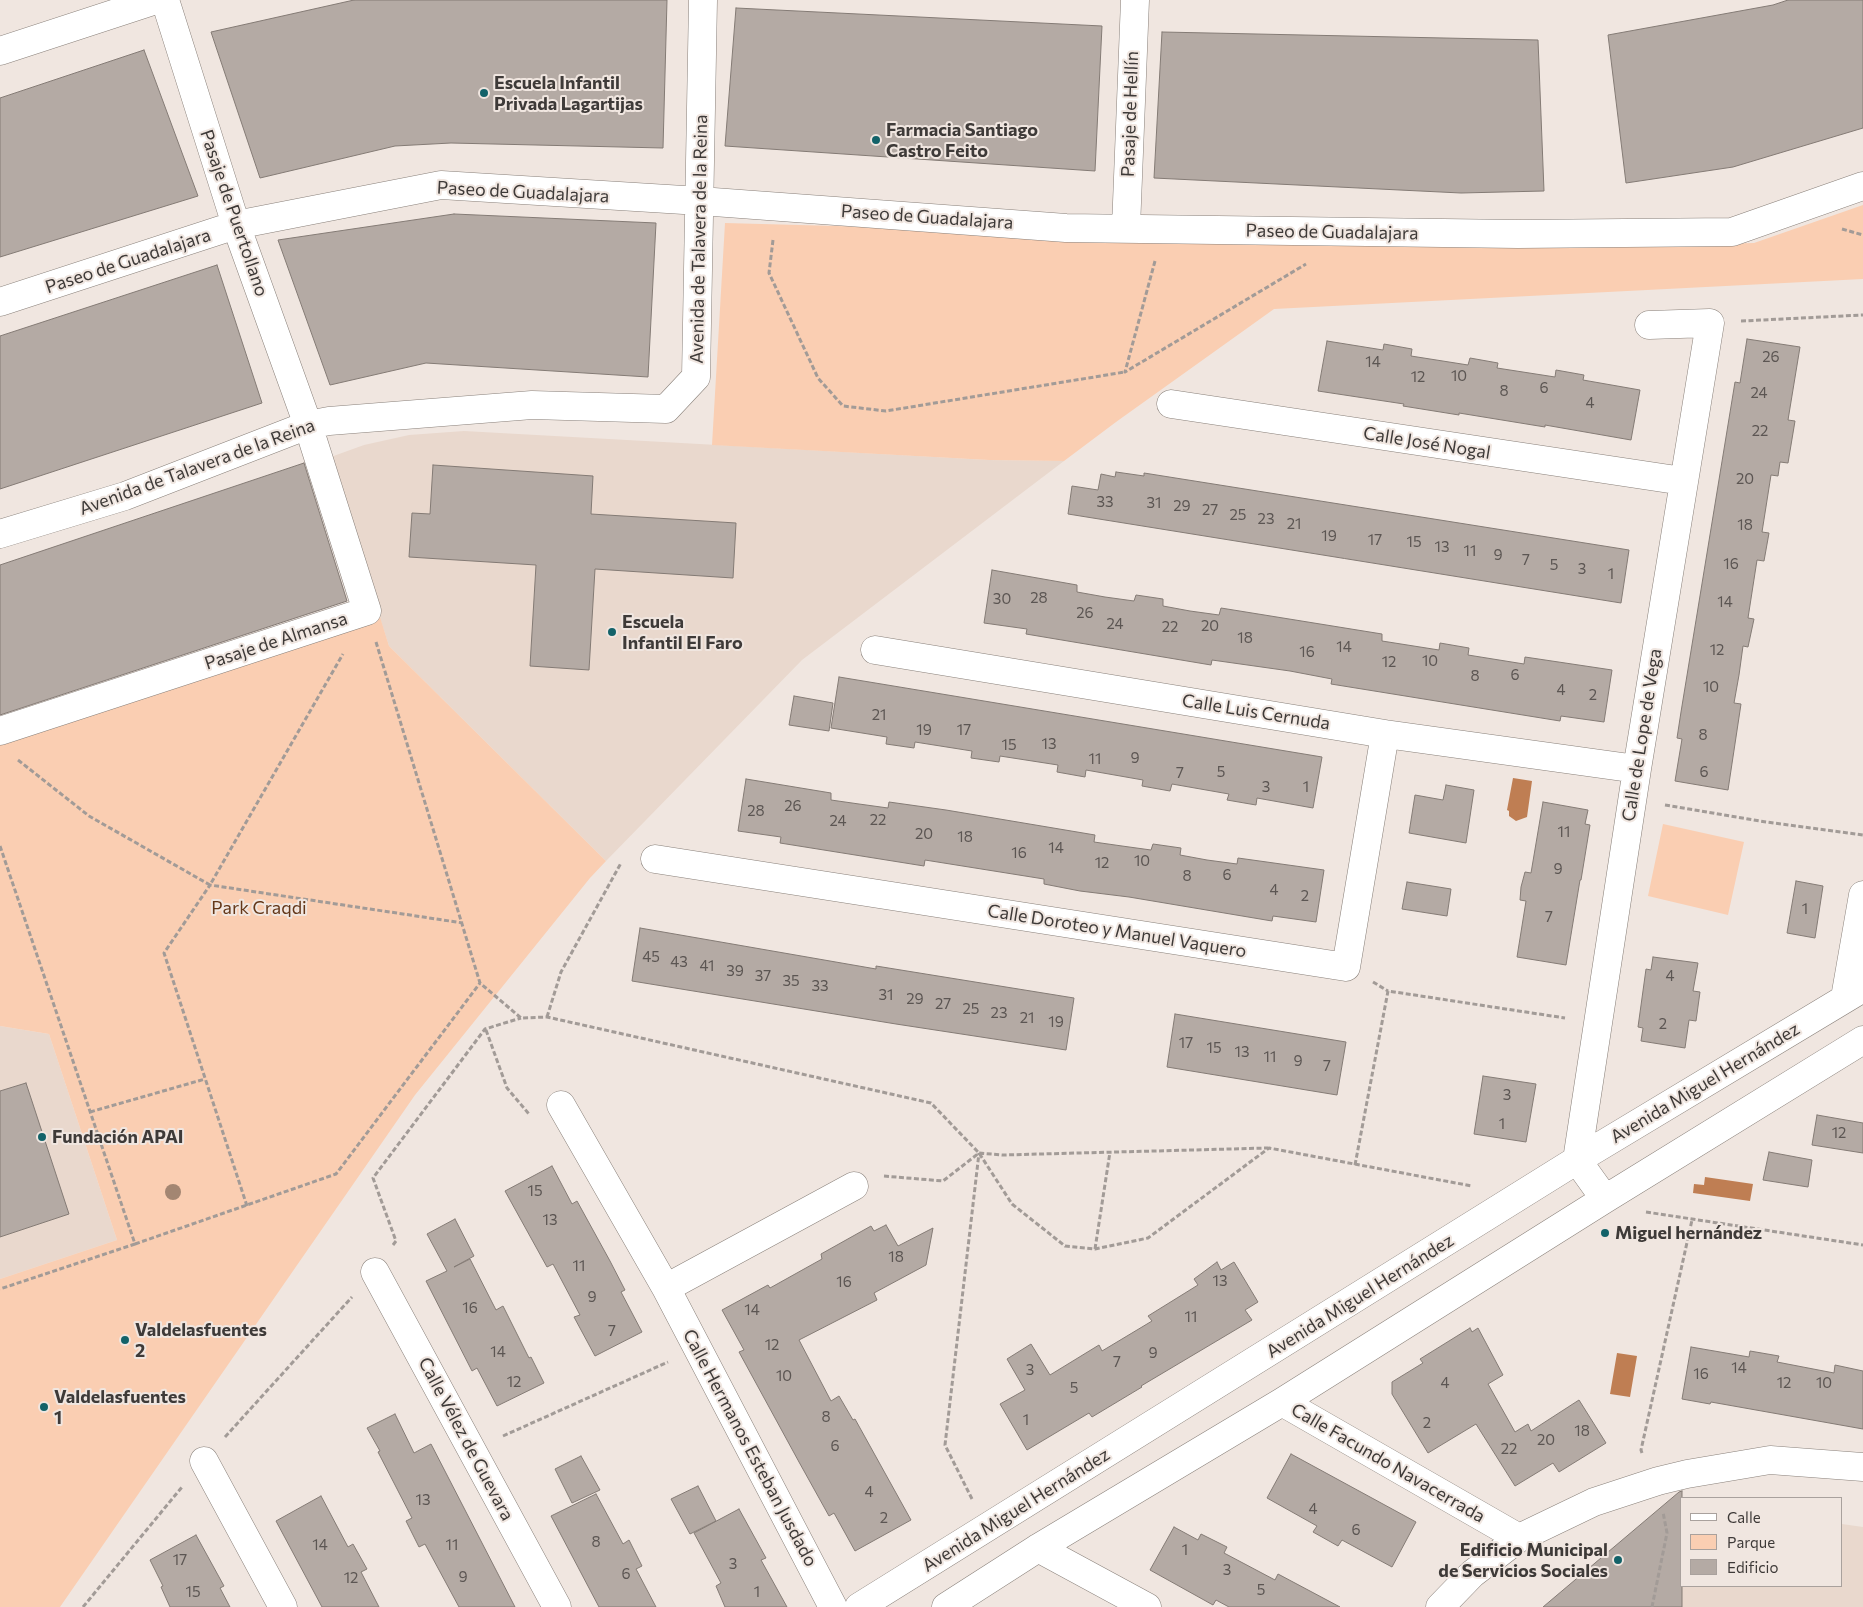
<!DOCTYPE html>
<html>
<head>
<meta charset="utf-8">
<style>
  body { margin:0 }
  #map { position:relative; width:1863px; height:1607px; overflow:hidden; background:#f0e6e0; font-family:Commissioner,sans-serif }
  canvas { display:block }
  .legend { position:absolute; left:1680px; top:1497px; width:162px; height:90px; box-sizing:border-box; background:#f0e6e0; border:1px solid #a9a19d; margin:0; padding:6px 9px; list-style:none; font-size:15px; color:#3e3a38 }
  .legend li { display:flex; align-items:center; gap:10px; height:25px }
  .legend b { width:25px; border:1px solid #a9a19d }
</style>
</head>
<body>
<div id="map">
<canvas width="1863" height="1607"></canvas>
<ul class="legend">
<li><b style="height:6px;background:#fff"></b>Calle</li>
<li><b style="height:14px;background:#faceb2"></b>Parque</li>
<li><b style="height:14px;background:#b4aaa4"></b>Edificio</li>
</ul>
</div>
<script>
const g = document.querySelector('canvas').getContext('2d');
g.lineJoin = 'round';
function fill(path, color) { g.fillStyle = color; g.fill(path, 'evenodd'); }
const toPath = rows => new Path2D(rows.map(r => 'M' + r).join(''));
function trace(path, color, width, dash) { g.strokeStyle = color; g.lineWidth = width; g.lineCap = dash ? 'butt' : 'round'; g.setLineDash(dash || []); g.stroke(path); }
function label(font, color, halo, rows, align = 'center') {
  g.font = font + ' Commissioner,sans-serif'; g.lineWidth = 4; g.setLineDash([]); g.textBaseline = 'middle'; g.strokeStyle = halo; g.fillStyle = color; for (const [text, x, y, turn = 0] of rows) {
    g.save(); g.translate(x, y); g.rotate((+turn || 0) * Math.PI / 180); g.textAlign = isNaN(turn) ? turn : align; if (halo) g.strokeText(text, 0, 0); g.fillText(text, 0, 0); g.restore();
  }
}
fill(toPath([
  [464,431,989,460,1064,461,802,660,606,861,389,646,328,458,364,445,409,435],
  [0,1026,49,1034,117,1240,0,1279],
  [1842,1524,1863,1527,1863,1607,1665,1607,1682,1586,1842,1586]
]), '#e9d8cd');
fill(toPath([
  [1863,205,1863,279,1274,309,1116,422,1064,461,989,460,712,445,725,223,1609,247,1754,243],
  [380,617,389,646,606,861,590,878,415,1095,60,1607,0,1607,0,1279,117,1240,49,1034,0,1026,0,743],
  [1663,824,1744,842,1728,915,1648,896]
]), '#faceb2');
fill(toPath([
  [1513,778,1532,781,1527,817,1516,821,1509,816,1509,811,1507,810],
  [1705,1177,1753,1184,1750,1201,1693,1193,1694,1184,1704,1185],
  [1617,1353,1637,1356,1630,1397,1610,1394]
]), '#bf7e53');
const building = toPath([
  [354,0,667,0,663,148,451,143,395,146,260,178,211,32,354,0],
  [1788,0,1863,0,1863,128,1733,167,1626,183,1608,35,1773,5,1788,0],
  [736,8,1102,26,1095,171,725,146,736,8],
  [1162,32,1538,40,1544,191,1461,193,1154,178,1162,32],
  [144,50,198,196,0,257,0,98,144,50],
  [454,214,656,223,648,377,426,363,330,385,278,240,454,214],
  [217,265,262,403,0,489,0,336,217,265],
  [1747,339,1800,347,1788,420,1795,421,1788,463,1780,462,1778,476,1771,475,1762,532,1769,533,1764,561,1757,560,1748,618,1754,619,1748,647,1743,646,1739,675,1734,703,1741,704,1728,790,1675,781,1682,739,1677,738,1681,712,1735,382,1740,383,1747,339],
  [1327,341,1383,350,1384,344,1412,349,1411,356,1468,365,1470,358,1498,363,1497,368,1555,377,1556,370,1584,375,1583,380,1640,390,1631,440,1545,425,1545,427,1459,413,1459,415,1403,406,1404,404,1318,391,1327,341],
  [304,463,347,601,0,715,0,565,304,463],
  [433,465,593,476,591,514,736,523,733,578,595,569,589,670,530,666,536,565,409,557,412,513,430,514,433,465],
  [1116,472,1144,476,1144,473,1629,550,1621,603,1068,514,1072,486,1098,490,1101,474,1115,477,1116,472],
  [992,570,1077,585,1077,592,1105,597,1134,601,1136,595,1163,599,1163,606,1190,611,1219,615,1221,608,1382,634,1382,641,1439,650,1440,643,1469,648,1468,655,1524,664,1525,657,1612,670,1604,722,1561,716,1560,721,1331,684,1332,679,1290,671,1212,660,1211,665,1026,634,1027,629,984,623,992,570],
  [839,677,1322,757,1313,808,1257,798,1256,805,1227,800,1229,794,1172,784,1170,791,1142,786,1143,780,1086,770,1085,777,1057,772,1058,765,1000,756,999,762,971,758,972,751,915,742,914,748,886,744,887,737,831,728,839,677],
  [794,696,833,703,829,731,789,725,794,696],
  [746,779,831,793,831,800,859,804,888,808,889,802,946,810,1095,835,1094,842,1122,846,1151,850,1153,844,1181,848,1180,855,1207,860,1237,864,1238,858,1324,870,1316,922,1273,916,1272,921,1129,897,1080,891,1044,884,1044,879,925,860,924,866,780,843,781,837,738,831,746,779],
  [1446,785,1474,790,1466,843,1409,833,1415,795,1443,800,1446,785],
  [1543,802,1588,810,1585,824,1590,825,1581,880,1580,880,1566,965,1517,957,1526,901,1520,900,1521,887,1525,872,1531,873,1543,802],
  [1796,881,1823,886,1815,938,1787,933,1796,881],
  [1407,882,1451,889,1447,916,1402,909,1407,882],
  [640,928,876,969,876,966,1074,998,1066,1050,896,1024,632,981,640,928],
  [1653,957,1698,963,1693,991,1700,992,1696,1021,1689,1020,1685,1048,1641,1041,1643,1028,1638,1027,1646,969,1651,970,1653,957],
  [1175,1014,1346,1042,1337,1095,1167,1067,1175,1014],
  [1483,1076,1536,1084,1526,1142,1474,1134,1483,1076],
  [26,1083,69,1214,0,1237,0,1091,26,1083],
  [1817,1115,1863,1123,1863,1153,1812,1145,1817,1115],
  [1769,1152,1812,1160,1808,1187,1763,1180,1769,1152],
  [552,1166,572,1204,577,1201,610,1261,625,1290,621,1292,642,1332,595,1356,574,1317,580,1315,553,1264,547,1267,505,1191,552,1166],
  [455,1219,474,1256,454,1267,470,1259,496,1310,503,1306,529,1358,531,1357,544,1383,497,1406,477,1368,472,1371,426,1281,447,1271,427,1234,455,1219],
  [886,1225,898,1246,933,1228,926,1265,874,1293,877,1300,799,1340,831,1401,839,1396,853,1420,855,1419,911,1520,855,1551,834,1513,829,1516,799,1462,739,1352,744,1350,722,1310,768,1285,770,1288,822,1259,821,1254,871,1226,874,1231,886,1225],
  [1217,1262,1221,1270,1234,1262,1258,1302,1245,1310,1252,1320,1141,1386,1142,1387,1092,1417,1089,1413,1027,1450,1000,1404,1025,1390,1007,1359,1031,1344,1050,1375,1099,1345,1102,1351,1152,1321,1148,1316,1198,1285,1194,1279,1217,1262],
  [1470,1328,1472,1332,1478,1328,1503,1375,1488,1384,1515,1432,1528,1424,1531,1431,1579,1400,1606,1443,1559,1472,1553,1463,1515,1486,1476,1424,1428,1453,1392,1394,1392,1382,1423,1363,1420,1359,1470,1328],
  [1691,1347,1749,1357,1750,1351,1779,1356,1777,1362,1834,1373,1835,1365,1863,1371,1863,1429,1711,1402,1710,1404,1682,1399,1691,1347],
  [395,1414,414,1453,431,1444,515,1607,459,1607,425,1544,419,1547,406,1521,412,1518,378,1452,380,1451,367,1428,395,1414],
  [1291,1454,1416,1522,1392,1567,1342,1540,1338,1546,1313,1532,1317,1526,1267,1498,1291,1454],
  [581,1456,600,1490,572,1503,555,1469,581,1456],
  [698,1486,716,1521,690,1534,671,1499,698,1486],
  [1682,1491,1682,1607,1543,1607,1679,1492,1682,1491],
  [596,1494,623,1544,629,1540,642,1566,636,1569,656,1607,599,1607,551,1516,596,1494],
  [321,1496,348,1547,353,1544,367,1569,361,1572,379,1607,322,1607,276,1521,321,1496],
  [739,1509,766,1558,761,1560,787,1607,725,1607,716,1586,721,1583,694,1533,739,1509],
  [1174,1527,1198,1540,1201,1534,1227,1547,1224,1553,1275,1580,1278,1574,1340,1607,1229,1607,1216,1600,1213,1605,1150,1570,1174,1527],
  [196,1535,224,1586,220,1588,230,1607,170,1607,161,1587,163,1586,150,1560,196,1535]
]);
fill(building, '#b4aaa4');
trace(building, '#847b75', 1);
const street = toPath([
  [0,51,156,0],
  [1126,228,1135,0],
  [0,302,236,225,441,185,700,201,1066,228,1518,234,1732,232,1863,186],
  [1171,404,1683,481],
  [0,534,125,496,308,425,329,421,532,405,666,409,696,377,703,0],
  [875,650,1385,734,1637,769],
  [0,731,367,611,308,425,236,225,165,0],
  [655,859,1346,967,1385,734],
  [1845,998,1863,895],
  [561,1105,666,1288,833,1607],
  [1605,1199,1577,1160,1637,769,1710,323,1649,325],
  [375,1272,557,1607],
  [666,1288,854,1186],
  [1282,1402,1519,1538],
  [204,1461,283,1607],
  [1038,1548,1147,1607],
  [859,1607,1577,1160,1863,988],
  [946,1607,1038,1548,1282,1402,1605,1199,1863,1040],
  [1440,1607,1472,1574,1519,1538,1594,1502,1658,1481,1687,1474,1770,1460,1863,1467]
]);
trace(street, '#89807a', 29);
trace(toPath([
  [1842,229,1863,235],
  [773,240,769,273,818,378,843,406,886,411,1125,372],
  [1155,261,1125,372,1306,264],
  [1741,321,1863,315],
  [376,642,480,983,521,1018,547,1017,931,1103,979,1153,1012,1204,1065,1246,1095,1249,1148,1238,1269,1148,1472,1186],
  [18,760,89,816,210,885,343,654],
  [1665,805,1766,822,1863,835],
  [0,846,135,1244,0,1289],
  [1373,982,1388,991],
  [547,1017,561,972,621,863],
  [486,1030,507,1088,529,1114],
  [90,1112,205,1079],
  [1355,1165,1388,991,1565,1018],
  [884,1176,943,1181,979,1153,1003,1155,1268,1148],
  [247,1206,164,953,210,885,463,923],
  [1646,1212,1863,1245],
  [135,1244,336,1174,480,983],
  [393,1245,396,1241,373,1178,485,1029,521,1018],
  [1095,1249,1110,1152],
  [503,1436,668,1362],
  [225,1437,352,1297],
  [1642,1453,1641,1450,1692,1220],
  [972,1499,945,1445,979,1153],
  [83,1607,182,1487],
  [1652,1607,1667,1533,1663,1512]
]), '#a29b97', 3, [5, 2.5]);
trace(street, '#fff', 28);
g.fillStyle = '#a38672';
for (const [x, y] of [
  [173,1192]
]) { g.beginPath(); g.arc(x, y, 8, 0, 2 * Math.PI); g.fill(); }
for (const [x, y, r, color] of [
  [484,93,5,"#136269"],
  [876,140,5,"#136269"],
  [612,632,5,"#136269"],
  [42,1137,5,"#136269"],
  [1605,1233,5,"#136269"],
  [125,1340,5,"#136269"],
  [44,1407,5,"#136269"],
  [1618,1560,5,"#136269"]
]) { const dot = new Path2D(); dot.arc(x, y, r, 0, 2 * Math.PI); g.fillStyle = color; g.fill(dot); trace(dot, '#f0e6e0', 2); }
label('15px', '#5c5653', null, [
  ["26",1771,357],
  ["14",1373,362],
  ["10",1459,376],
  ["12",1418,377],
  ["6",1544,388],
  ["8",1504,391],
  ["24",1759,393],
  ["4",1590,403],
  ["22",1760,431],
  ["20",1745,479],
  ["33",1105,502],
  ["31",1154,503],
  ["29",1182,506],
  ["27",1210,510],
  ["25",1238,515],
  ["23",1266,519],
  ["21",1294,524],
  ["18",1745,525],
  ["19",1329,536],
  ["17",1375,540],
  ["15",1414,542],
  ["13",1442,547],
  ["11",1470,551],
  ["9",1498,555],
  ["7",1526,560],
  ["16",1731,564],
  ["5",1554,565],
  ["3",1582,569],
  ["1",1611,574],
  ["28",1039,598],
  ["30",1002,599],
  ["14",1725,602],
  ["26",1085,613],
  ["24",1115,624],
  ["20",1210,626],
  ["22",1170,627],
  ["18",1245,638],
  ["14",1344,647],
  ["12",1717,650],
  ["16",1307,652],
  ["10",1430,661],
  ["12",1389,662],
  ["6",1515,675],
  ["8",1475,676],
  ["10",1711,687],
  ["4",1561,690],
  ["2",1593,695],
  ["21",879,715],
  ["19",924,730],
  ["17",964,730],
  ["8",1703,735],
  ["13",1049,744],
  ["15",1009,745],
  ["9",1135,758],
  ["11",1095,759],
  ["5",1221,772],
  ["6",1704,772],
  ["7",1180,773],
  ["3",1266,787],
  ["1",1306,787],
  ["26",793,806],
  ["28",756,811],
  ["22",878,820],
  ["24",838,821],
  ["11",1564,832],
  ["20",924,834],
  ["18",965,837],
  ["14",1056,848],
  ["16",1019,853],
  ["10",1142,861],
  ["12",1102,863],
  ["9",1558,869],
  ["6",1227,875],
  ["8",1187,876],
  ["4",1274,890],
  ["2",1305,896],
  ["1",1805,909],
  ["7",1549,917],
  ["45",651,957],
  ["43",679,962],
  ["41",707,966],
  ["39",735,971],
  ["37",763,976],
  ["4",1670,976],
  ["35",791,981],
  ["33",820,986],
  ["31",886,995],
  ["29",915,999],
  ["27",943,1004],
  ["25",971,1009],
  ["23",999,1013],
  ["21",1027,1018],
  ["19",1056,1022],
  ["2",1663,1024],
  ["17",1186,1043],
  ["15",1214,1048],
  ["13",1242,1052],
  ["11",1270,1057],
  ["9",1298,1061],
  ["7",1327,1066],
  ["3",1507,1095],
  ["1",1502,1124],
  ["12",1839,1133],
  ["15",535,1191],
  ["13",550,1220],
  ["18",896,1257],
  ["11",579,1266],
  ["13",1220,1281],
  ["16",844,1282],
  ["9",592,1297],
  ["16",470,1308],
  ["14",752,1310],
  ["11",1191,1317],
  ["7",612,1331],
  ["12",772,1345],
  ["14",498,1352],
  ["9",1153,1353],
  ["7",1117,1362],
  ["14",1739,1368],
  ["3",1030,1370],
  ["16",1701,1374],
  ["10",784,1376],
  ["12",514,1382],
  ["4",1445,1383],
  ["12",1784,1383],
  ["10",1824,1383],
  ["5",1074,1388],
  ["8",826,1417],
  ["1",1026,1420],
  ["2",1427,1423],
  ["18",1582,1431],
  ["20",1546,1440],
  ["6",835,1446],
  ["22",1509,1449],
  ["4",869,1492],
  ["13",423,1500],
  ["4",1313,1509],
  ["2",884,1518],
  ["6",1356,1530],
  ["8",596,1542],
  ["14",320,1545],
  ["11",452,1545],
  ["1",1185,1550],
  ["17",180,1560],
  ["3",733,1564],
  ["3",1227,1570],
  ["6",626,1574],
  ["9",463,1577],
  ["12",351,1578],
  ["5",1261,1590],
  ["15",193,1592],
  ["1",757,1592]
]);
label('bold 18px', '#3e3a38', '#f0e6e0', [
  ["Escuela Infantil",494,83],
  ["Privada Lagartijas",494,104],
  ["Farmacia Santiago",886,130],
  ["Castro Feito",886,151],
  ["Escuela",622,622],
  ["Infantil El Faro",622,643],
  ["Fundación APAI",52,1137],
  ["Miguel hernández",1615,1233],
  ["Valdelasfuentes",135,1330],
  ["2",135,1351],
  ["Valdelasfuentes",54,1397],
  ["1",54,1418],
  ["Edificio Municipal",1608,1550,"right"],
  ["de Servicios Sociales",1608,1571,"right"]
], 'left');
label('18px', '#3e3a38', '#f0e6e0', [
  ["Pasaje de Hellín",1130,114,-88],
  ["Paseo de Guadalajara",523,192,3],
  ["Pasaje de Puertollano",234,213,71],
  ["Paseo de Guadalajara",927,217,4],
  ["Paseo de Guadalajara",1332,232,1],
  ["Avenida de Talavera de la Reina",699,239,-89],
  ["Paseo de Guadalajara",128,261,-18],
  ["Calle José Nogal",1427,443,9],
  ["Avenida de Talavera de la Reina",197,467,-20],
  ["Pasaje de Almansa",276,641,-18],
  ["Calle Luis Cernuda",1256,712,9],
  ["Calle de Lope de Vega",1642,735,-81],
  ["Calle Doroteo y Manuel Vaquero",1117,931,9],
  ["Avenida Miguel Hernández",1705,1083,-31],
  ["Avenida Miguel Hernández",1360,1296,-32],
  ["Calle Vélez de Guevara",466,1439,62],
  ["Calle Hermanos Esteban Jusdado",750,1448,62],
  ["Calle Facundo Navacerrada",1388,1463,30],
  ["Avenida Miguel Hernández",1016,1510,-32]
]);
label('18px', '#643718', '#f0e6e0', [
  ["Park Craqdi",259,908]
]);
</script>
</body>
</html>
